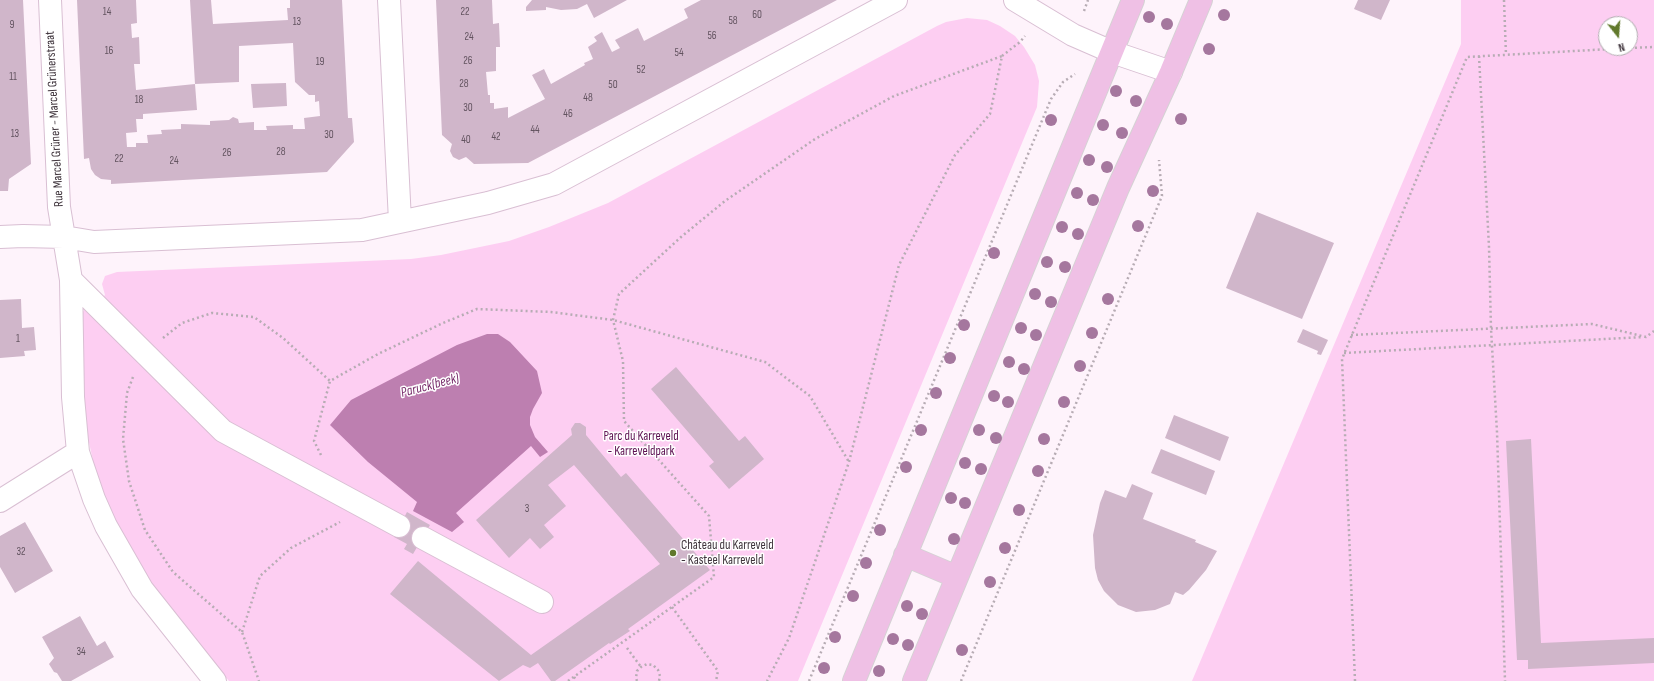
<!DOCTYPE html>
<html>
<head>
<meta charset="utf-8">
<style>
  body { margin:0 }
  #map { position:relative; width:1654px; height:681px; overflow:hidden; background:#fef3fb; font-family:"Sofia Sans Condensed",sans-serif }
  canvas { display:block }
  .north { position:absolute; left:1598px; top:16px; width:40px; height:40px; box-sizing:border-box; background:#fff; border:1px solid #b2aeb1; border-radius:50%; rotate:163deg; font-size:11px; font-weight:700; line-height:16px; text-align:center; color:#3f343c }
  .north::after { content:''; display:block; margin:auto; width:14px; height:18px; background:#61792c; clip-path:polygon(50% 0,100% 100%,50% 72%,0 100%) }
</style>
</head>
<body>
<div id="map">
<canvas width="1654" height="681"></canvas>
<div class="north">N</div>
</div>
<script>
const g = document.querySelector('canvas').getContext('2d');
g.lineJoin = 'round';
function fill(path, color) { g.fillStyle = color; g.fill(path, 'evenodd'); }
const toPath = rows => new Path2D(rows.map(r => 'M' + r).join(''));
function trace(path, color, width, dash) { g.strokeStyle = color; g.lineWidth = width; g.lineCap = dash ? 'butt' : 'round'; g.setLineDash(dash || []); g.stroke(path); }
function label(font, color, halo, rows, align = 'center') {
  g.font = font + ' "Sofia Sans Condensed",sans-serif'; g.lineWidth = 3; g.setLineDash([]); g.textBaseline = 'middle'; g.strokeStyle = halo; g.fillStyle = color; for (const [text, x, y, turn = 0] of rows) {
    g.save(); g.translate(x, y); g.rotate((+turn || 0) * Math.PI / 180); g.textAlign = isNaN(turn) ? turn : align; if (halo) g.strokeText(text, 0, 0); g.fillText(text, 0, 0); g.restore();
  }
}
fill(toPath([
  [1461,0,1654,0,1654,681,1192,681,1461,44],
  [1606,24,1630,24,1630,48,1606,48],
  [967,18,987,20,1000,26,1015,36,1024,47,1035,65,1039,81,1037,107,798,681,229,681,183,627,151,585,115,523,103,495,94,465,88,438,82,395,82,313,85,309,90,311,105,295,102,284,105,276,117,272,411,259,441,255,509,241,549,227,608,203,937,26,946,22]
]), '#fdcef2');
fill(toPath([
  [487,334,498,334,510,342,537,371,542,393,533,409,530,417,530,425,535,437,548,452,540,457,531,446,456,513,464,522,452,532,413,511,417,502,368,462,330,425,351,400,457,345]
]), '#bd7fb0');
fill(toPath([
  [0,0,23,0,31,164,9,179,8,191,0,191],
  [77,0,136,0,137,23,131,24,132,38,139,37,140,64,134,64,136,90,195,84,190,0,211,0,213,24,288,20,287,8,290,8,290,0,342,0,348,118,352,118,354,142,327,172,111,184,111,180,101,179,95,175,91,169,89,158,84,159],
  [293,43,295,82,309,95,315,95,315,102,319,101,320,116,304,118,305,129,293,129,293,125,266,126,267,130,254,130,254,122,239,123,238,119,233,117,229,120,210,121,210,125,181,124,181,129,161,130,162,134,147,135,148,143,136,143,136,147,127,147,126,133,137,132,136,119,143,119,143,114,197,110,195,84,239,82,239,46],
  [436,0,492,0,493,24,499,23,500,47,496,47,496,71,486,72,488,95,490,95,490,103,494,103,494,109,508,107,508,118,545,99,532,75,544,69,551,84,585,65,584,63,593,59,588,47,597,41,594,37,602,32,612,52,620,48,615,40,638,28,644,41,688,18,684,9,701,0,837,0,528,163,474,164,466,157,459,160,453,157,450,151,452,144,442,135],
  [532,0,627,0,594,18,587,4,577,9,561,10,546,7,546,10,526,11,526,7],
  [1358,0,1390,0,1381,20,1354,9],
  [286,83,287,106,253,108,251,84],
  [1257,212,1334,243,1302,319,1226,288],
  [21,299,22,328,34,327,36,350,24,351,25,356,0,358,0,300],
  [1303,329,1328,340,1321,355,1317,354,1318,351,1297,342],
  [676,367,739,441,745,436,764,459,729,489,709,466,714,462,651,389],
  [1174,415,1229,437,1220,461,1165,438],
  [575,423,580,423,586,427,586,435,621,477,626,473,710,570,628,629,630,631,610,644,609,643,555,681,551,681,538,663,530,668,523,665,499,681,390,594,418,561,531,655,660,564,574,465,548,485,566,506,544,525,554,537,540,549,530,538,509,558,476,520,572,435,571,429],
  [1531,439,1541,643,1654,638,1654,663,1528,669,1528,660,1517,660,1506,441],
  [1161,449,1215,471,1206,495,1151,473],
  [1132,484,1153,493,1143,519,1196,540,1195,542,1217,551,1206,570,1189,590,1183,595,1175,592,1170,604,1155,610,1136,612,1118,605,1104,591,1098,580,1095,568,1093,535,1100,503,1105,490,1126,498],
  [407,512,430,525,413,554,404,549,407,544,394,537],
  [25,522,53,571,15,593,0,567,0,536],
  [80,616,97,646,105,641,114,657,71,681,62,681,57,673,54,672,49,664,54,658,42,637]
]), '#d0b6ca');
const minor = toPath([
  [50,0,59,207,71,280,73,397,78,452,94,499,106,526,142,589,215,681],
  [389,0,400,221],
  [1015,0,1073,35,1112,52,1171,72],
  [0,237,23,236,64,237,94,242,362,230,488,203,554,184,896,0],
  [71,280,223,431,399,526],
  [0,501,78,452],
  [423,538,542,602]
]);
const major = toPath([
  [905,555,957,577],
  [854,681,1133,0],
  [914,681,1118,188,1171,72,1201,0]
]);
trace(minor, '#d9bfd3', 24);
trace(major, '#d5d2d4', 24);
trace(toPath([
  [1504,0,1506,55],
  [1084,11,1088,0],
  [1630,48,1654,47],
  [1002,56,1020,42,1025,36],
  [1479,56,1489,247,1491,329,1497,432,1505,681],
  [1351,335,1592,324,1646,337,1654,331],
  [163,338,182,323,212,313,254,317,283,338,330,381,378,354,443,323,477,309,551,312,613,320,765,362,810,396,849,462],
  [1344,353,1643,337],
  [133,377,127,393,123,439,129,481,145,530,173,572,242,632,259,681],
  [321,455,314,441,330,381],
  [672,607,718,671,716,681],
  [242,632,260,576,291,548,340,522],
  [627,648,641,667],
  [574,677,577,681],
  [568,681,714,577,709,516,624,421,623,361,613,320,619,294,681,237,725,201,815,139,894,96,1002,56,990,114,955,155,899,265,849,462,789,638,767,681],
  [637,681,636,678,637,671,641,667,647,664,653,665,658,670,660,676,659,681],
  [809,681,1051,99,1063,82,1075,74],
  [961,681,1162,196,1159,160],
  [1355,681,1342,359,1467,57,1628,48]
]), '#b7acb4', 2.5, [2, 3]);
trace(minor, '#fff', 22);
trace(major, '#efc0e5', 22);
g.fillStyle = '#a5779e';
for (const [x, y] of [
  [1224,15],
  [1149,17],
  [1167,24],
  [1209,49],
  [1116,91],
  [1136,101],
  [1181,119],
  [1051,120],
  [1103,125],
  [1122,133],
  [1089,160],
  [1107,167],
  [1153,191],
  [1077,193],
  [1093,200],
  [1138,226],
  [1062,227],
  [1078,234],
  [994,253],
  [1047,262],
  [1065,267],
  [1035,294],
  [1108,299],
  [1051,302],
  [964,325],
  [1021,328],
  [1092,333],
  [1036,335],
  [950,358],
  [1009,362],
  [1080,366],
  [1024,369],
  [936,393],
  [994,396],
  [1008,402],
  [1064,402],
  [921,430],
  [979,430],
  [996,438],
  [1044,439],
  [965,463],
  [906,467],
  [981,469],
  [1038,471],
  [951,498],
  [965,503],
  [1019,510],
  [880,530],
  [954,539],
  [1005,548],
  [866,563],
  [990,582],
  [853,596],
  [907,606],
  [922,614],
  [835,637],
  [893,639],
  [908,645],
  [962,650],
  [824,668],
  [879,671]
]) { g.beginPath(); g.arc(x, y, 6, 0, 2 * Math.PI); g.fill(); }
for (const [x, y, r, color] of [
  [673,553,4,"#61792c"]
]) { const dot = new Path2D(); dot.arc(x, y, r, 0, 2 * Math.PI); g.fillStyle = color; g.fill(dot); trace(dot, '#fff', 1.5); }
label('11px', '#635460', null, [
  ["14",107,12],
  ["22",465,12],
  ["60",757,15],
  ["58",733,21],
  ["13",297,22],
  ["9",12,25],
  ["56",712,36],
  ["24",469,37],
  ["16",109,51],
  ["54",679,53],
  ["26",468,61],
  ["19",320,62],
  ["52",641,70],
  ["11",13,77],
  ["28",464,84],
  ["50",613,85],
  ["48",588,98],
  ["18",139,100],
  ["30",468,108],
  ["46",568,114],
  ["44",535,130],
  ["13",15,134],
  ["30",329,135],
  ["42",496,137],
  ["40",466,140],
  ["28",281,152],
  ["26",227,153],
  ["22",119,159],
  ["24",174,161],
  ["1",18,339],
  ["3",527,509],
  ["32",21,552],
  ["34",81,652]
]);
label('13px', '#3f343c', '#fff', [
  ["Rue Marcel Grüner - Marcel Grünerstraat",55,119,-93]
]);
label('13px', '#5d1252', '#fff', [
  ["Parc du Karreveld",641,437],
  ["- Karreveldpark",641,452]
]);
label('13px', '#3f343c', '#fff', [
  ["Château du Karreveld",681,546],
  ["- Kasteel Karreveld",681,561]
], 'left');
label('italic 14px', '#792e6c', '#fff', [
  ["Paruck(beek)",430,386,-15]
]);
</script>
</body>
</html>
